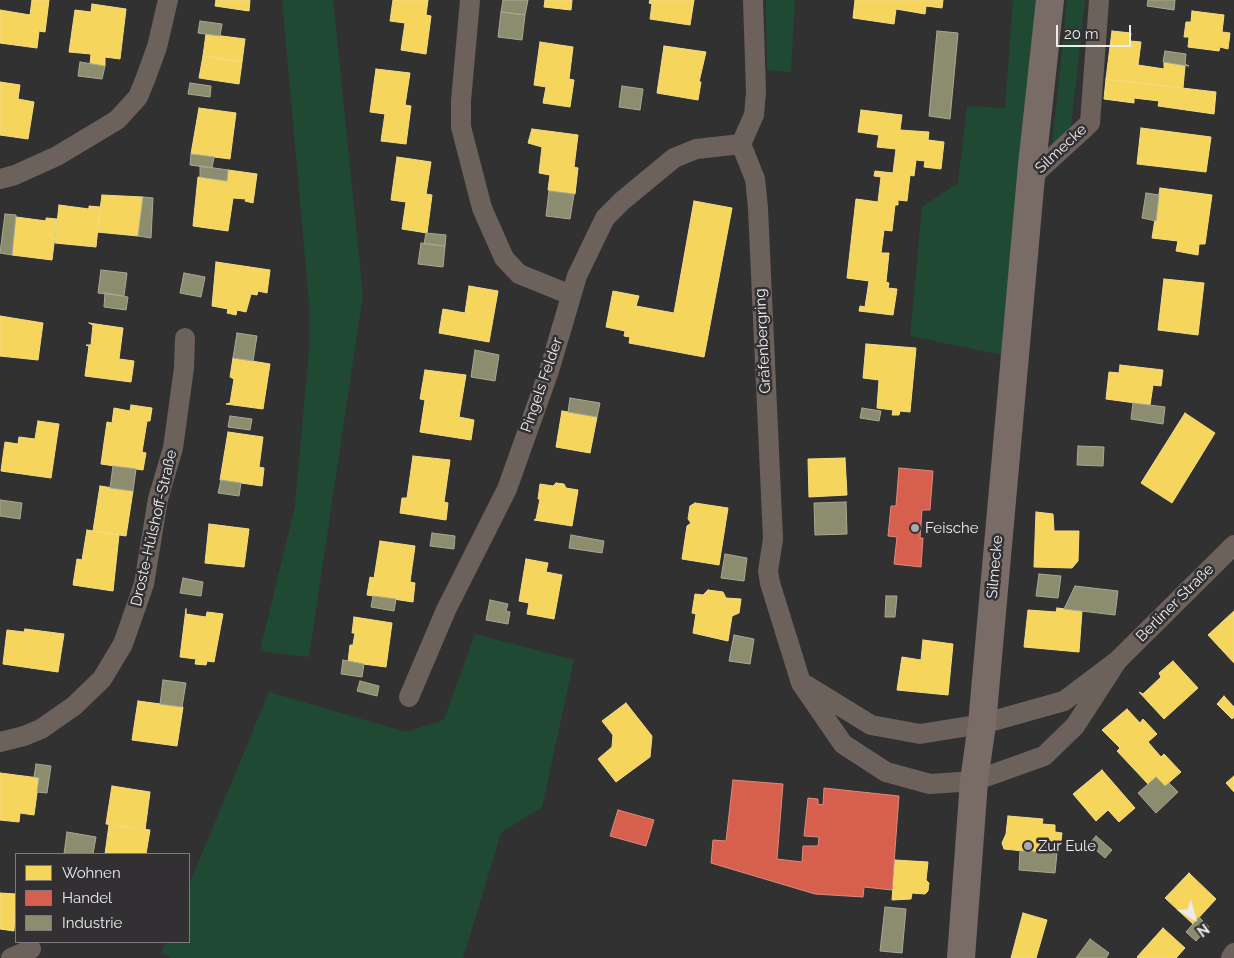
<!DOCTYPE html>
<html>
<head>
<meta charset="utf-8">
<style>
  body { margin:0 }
  #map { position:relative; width:1234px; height:958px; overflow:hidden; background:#323132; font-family:Raleway,sans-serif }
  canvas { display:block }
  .legend { position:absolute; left:15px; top:853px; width:175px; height:90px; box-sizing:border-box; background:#323033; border:1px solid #7c7b7d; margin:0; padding:6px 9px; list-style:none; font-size:15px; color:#ecebec }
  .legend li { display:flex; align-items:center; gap:10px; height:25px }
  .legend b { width:25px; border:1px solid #7c7b7d }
  .north { position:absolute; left:1169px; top:893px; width:50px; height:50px; -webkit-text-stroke:4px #323033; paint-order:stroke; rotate:143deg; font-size:14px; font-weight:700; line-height:20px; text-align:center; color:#ecebec }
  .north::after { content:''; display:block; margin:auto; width:18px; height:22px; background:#ecebec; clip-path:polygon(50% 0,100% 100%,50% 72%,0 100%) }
  .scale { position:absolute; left:1056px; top:25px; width:75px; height:22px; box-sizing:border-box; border:2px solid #ecebec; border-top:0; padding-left:6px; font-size:15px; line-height:18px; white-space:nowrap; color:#ecebec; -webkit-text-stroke:4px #323033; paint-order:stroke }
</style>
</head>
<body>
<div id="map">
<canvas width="1234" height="958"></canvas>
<ul class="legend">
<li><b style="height:14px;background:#f6d55c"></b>Wohnen</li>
<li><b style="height:14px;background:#d6604d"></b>Handel</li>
<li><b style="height:14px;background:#8c8c6e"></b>Industrie</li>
</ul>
<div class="north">N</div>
<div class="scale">20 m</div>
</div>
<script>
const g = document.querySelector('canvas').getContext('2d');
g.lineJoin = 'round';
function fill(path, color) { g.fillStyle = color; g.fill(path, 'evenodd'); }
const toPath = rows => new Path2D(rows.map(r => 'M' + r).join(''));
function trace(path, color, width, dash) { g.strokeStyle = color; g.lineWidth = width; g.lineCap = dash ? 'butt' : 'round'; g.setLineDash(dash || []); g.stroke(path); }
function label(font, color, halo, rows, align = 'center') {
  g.font = font + ' Raleway,sans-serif'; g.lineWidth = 5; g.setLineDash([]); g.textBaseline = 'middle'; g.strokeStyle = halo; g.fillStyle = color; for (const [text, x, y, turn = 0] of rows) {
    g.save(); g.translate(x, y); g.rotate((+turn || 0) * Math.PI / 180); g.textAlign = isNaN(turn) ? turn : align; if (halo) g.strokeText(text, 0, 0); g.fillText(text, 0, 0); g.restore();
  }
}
fill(toPath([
  [282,0,333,0,363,294,309,657,260,651,295,506,309,352,309,302],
  [766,0,795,0,791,72,767,70],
  [1013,0,1039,0,1003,355,910,336,922,207,958,183,967,106,1005,108],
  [1067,0,1085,0,1070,136,1051,155],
  [475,634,574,660,542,807,501,833,463,958,171,958,161,952,166,942,189,942,189,885,269,692,406,732,444,720]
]), '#204934');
const homes = toPath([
  [32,0,49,0,45,32,39,31,37,48,0,43,0,10,30,15,32,0],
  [216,0,250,0,249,11,215,6,216,0],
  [393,0,428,0,426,15,431,16,426,54,401,50,405,23,390,21,393,0],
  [545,0,572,0,571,10,544,7,545,0],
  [650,0,694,0,690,25,650,19,652,4,649,3,650,0],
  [855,0,943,0,942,8,926,6,925,14,896,9,894,24,853,18,855,0],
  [92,4,126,9,120,59,105,57,105,66,90,64,91,54,69,52,75,10,91,12,92,4],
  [1192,11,1224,15,1222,32,1230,33,1228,49,1220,47,1219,51,1188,47,1189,37,1184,37,1186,22,1191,22,1192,11],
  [1112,31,1131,33,1130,41,1141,42,1138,65,1164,69,1164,62,1185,66,1183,88,1106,79,1112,31],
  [206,34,245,39,242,62,203,56,206,34],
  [540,42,573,47,569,79,574,80,570,107,543,103,546,87,534,85,540,42],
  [664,46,706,52,699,82,701,82,698,100,657,93,664,46],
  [203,56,242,62,239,84,199,78,203,56],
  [376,69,410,73,405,105,411,106,406,144,381,141,385,114,370,112,376,69],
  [1106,79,1216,92,1214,114,1158,106,1159,101,1134,98,1134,103,1104,99,1106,79],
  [0,82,20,85,18,99,34,102,28,139,0,135,0,82],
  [199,108,236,113,230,159,191,154,199,108],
  [861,110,902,115,900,130,929,132,928,140,944,142,941,169,924,167,925,161,916,160,914,176,910,175,907,201,898,200,898,205,895,205,892,231,884,230,881,253,889,253,886,282,889,283,888,288,897,289,893,315,859,311,860,306,865,307,869,281,847,278,856,199,878,202,881,177,874,176,875,171,893,173,896,149,877,147,879,135,858,132,861,110],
  [1141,128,1211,137,1206,172,1137,164,1141,128],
  [532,129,578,135,574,167,578,168,575,194,548,190,550,175,539,173,542,147,528,143,532,129],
  [397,157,431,162,426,194,432,195,427,233,402,229,406,202,391,200,397,157],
  [228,170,257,174,253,203,245,201,246,199,233,198,228,231,193,226,198,177,227,181,228,170],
  [1160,188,1212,195,1205,244,1199,244,1198,255,1176,251,1178,241,1152,238,1160,188],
  [102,195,143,197,138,236,97,232,102,195],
  [694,201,732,208,704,357,629,343,630,337,624,336,625,331,606,327,613,291,639,296,636,306,674,313,694,201],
  [59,205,89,209,89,206,100,207,96,247,55,243,59,205],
  [16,217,46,221,46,218,57,219,52,260,12,255,16,217],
  [216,262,270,270,267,293,258,291,257,295,251,294,246,312,237,310,236,315,227,313,228,309,212,306,216,262],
  [1164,279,1204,283,1198,335,1158,330,1164,279],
  [469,286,498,291,489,342,439,333,443,309,465,313,469,286],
  [0,316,43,323,38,360,0,356,0,316],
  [89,323,123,328,119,359,134,361,131,382,85,376,89,346,86,345,91,345,93,325,89,323],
  [866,344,916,348,910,412,900,411,899,415,892,415,893,410,877,408,879,380,863,378,866,344],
  [233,358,270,364,263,409,226,404,230,403,234,379,230,377,233,358],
  [1120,365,1163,370,1161,386,1153,385,1150,405,1106,399,1109,372,1119,373,1120,365],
  [425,370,466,375,459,417,474,420,471,440,420,432,425,400,420,399,425,370],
  [131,405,152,408,150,421,147,421,142,452,146,453,143,470,101,464,107,422,112,423,114,408,130,411,131,405],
  [562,411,597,417,590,453,556,447,562,411],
  [1185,413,1215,433,1172,503,1141,483,1185,413],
  [38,421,59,424,51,478,1,471,5,442,18,444,19,437,35,439,38,421],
  [228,432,263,437,259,467,264,468,262,486,220,480,228,432],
  [413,456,450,460,444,502,448,503,446,520,400,513,402,498,407,498,413,456],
  [845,458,847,495,809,497,808,459,845,458],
  [556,483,564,484,566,488,578,490,572,526,534,520,536,519,540,499,538,499,540,484,553,486,556,483],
  [100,486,133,491,126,536,93,531,100,486],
  [695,503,728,508,719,565,682,559,687,526,691,523,688,519,690,506,695,503],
  [1036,512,1053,514,1054,531,1079,531,1078,561,1072,568,1034,567,1036,512],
  [209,524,249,529,244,567,205,563,209,524],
  [87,530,119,535,113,591,73,585,77,559,82,560,87,530],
  [380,541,415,546,410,582,415,583,413,602,367,595,370,577,374,578,380,541],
  [526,559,548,563,546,572,562,575,554,619,527,614,529,603,519,601,526,559],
  [708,590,723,592,726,598,741,599,739,613,732,616,728,641,693,633,696,614,692,613,695,594,703,595,708,590],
  [1057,608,1082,611,1079,652,1024,647,1028,610,1056,612,1057,608],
  [186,609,186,614,206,617,207,612,223,614,214,662,207,661,206,665,195,664,196,659,180,657,186,609],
  [1234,611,1234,663,1208,635,1234,611],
  [354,617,392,623,386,667,348,662,350,645,353,645,355,633,352,633,354,617],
  [25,629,64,634,58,672,3,664,7,630,24,632,25,629],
  [923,640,953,644,948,695,897,690,902,657,921,660,923,640],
  [1173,661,1198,688,1164,719,1139,692,1143,694,1161,677,1159,673,1173,661],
  [1224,696,1234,707,1234,717,1232,719,1217,704,1224,696],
  [138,701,183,707,177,746,132,740,138,701],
  [626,703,652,736,650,757,616,782,598,759,612,747,613,735,602,721,626,703],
  [1127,709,1140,723,1143,719,1157,734,1148,742,1161,757,1164,754,1181,772,1165,786,1156,777,1148,784,1117,751,1120,748,1102,730,1127,709],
  [1102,770,1135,808,1119,822,1108,810,1096,821,1073,794,1102,770],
  [0,773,39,778,34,815,20,813,19,822,0,820,0,773],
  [1234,776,1234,792,1226,783,1234,776],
  [112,786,150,792,145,830,106,824,112,786],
  [1008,816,1043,819,1042,824,1055,825,1055,832,1062,833,1061,841,1054,840,1053,854,1004,849,1002,843,1006,834,1008,816],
  [109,825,150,830,146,854,105,854,109,825],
  [895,860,928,862,926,880,929,883,928,891,925,894,912,893,911,899,892,900,895,860],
  [1189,873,1216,899,1193,924,1165,898,1189,873],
  [0,893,16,894,14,931,0,929,0,893],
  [1023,913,1047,920,1036,958,1011,958,1023,913],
  [1163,928,1185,948,1176,958,1139,958,1137,957,1163,928]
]);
fill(homes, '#f6d55c');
trace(homes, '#f3dc87', 1);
const shops = toPath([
  [899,468,933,471,930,510,922,510,920,538,923,538,921,567,894,564,897,537,888,536,891,506,896,506,899,468],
  [733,780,783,784,777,859,802,862,803,846,818,846,819,837,804,836,808,798,818,799,818,804,823,805,824,788,899,796,892,890,864,887,863,897,815,894,711,863,713,840,726,841,733,780],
  [618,810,654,820,646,846,610,836,618,810]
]);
fill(shops, '#d6604d');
trace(shops, '#dd8a7d', 1);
const industry = toPath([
  [503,0,528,0,525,15,501,12,503,0],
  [1148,0,1175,0,1174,10,1147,6,1148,0],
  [501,12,525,15,522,40,498,37,501,12],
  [200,21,222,24,220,36,198,33,200,21],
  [937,31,958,33,950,119,929,116,937,31],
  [1165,51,1186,54,1185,64,1189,66,1163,62,1165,51],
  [80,62,105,66,102,79,78,76,80,62],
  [190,83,211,86,210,97,188,94,190,83],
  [622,86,643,89,640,110,619,107,622,86],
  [191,154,214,157,212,168,190,165,191,154],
  [200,166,228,170,227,181,200,177,200,166],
  [549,191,574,194,570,219,546,216,549,191],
  [1146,193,1159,195,1156,221,1142,218,1146,193],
  [143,197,153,198,151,238,138,236,143,197],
  [5,214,16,215,12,255,0,253,5,214],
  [426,233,446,235,445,246,424,244,426,233],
  [421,243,445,246,443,267,418,264,421,243],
  [101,270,127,273,124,296,98,293,101,270],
  [184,273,205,277,201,297,180,293,184,273],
  [105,293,128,297,126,310,104,307,105,293],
  [237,333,257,336,253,361,233,358,237,333],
  [475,350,499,355,495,381,471,377,475,350],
  [570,398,600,403,597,417,568,412,570,398],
  [1133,403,1165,407,1163,424,1131,419,1133,403],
  [862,408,881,411,879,421,860,418,862,408],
  [230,416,252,419,250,430,228,427,230,416],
  [1078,446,1104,447,1103,466,1077,465,1078,446],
  [113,466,136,469,133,491,110,488,113,466],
  [221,480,241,483,239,496,218,493,221,480],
  [0,500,22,503,20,519,0,516,0,500],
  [846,502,847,534,815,535,814,503,846,502],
  [432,533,455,536,454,549,430,546,432,533],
  [571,535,604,541,602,553,569,548,571,535],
  [725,554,747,558,744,581,721,578,725,554],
  [1039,574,1061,576,1058,598,1036,596,1039,574],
  [183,578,203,582,201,596,180,593,183,578],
  [1075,586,1118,591,1115,615,1064,609,1075,586],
  [373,596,396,599,394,611,371,607,373,596],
  [886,596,897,596,895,617,885,617,886,596],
  [490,600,508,604,506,611,510,612,508,624,486,620,490,600],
  [734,635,754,639,750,664,729,661,734,635],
  [343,660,364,664,362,677,341,674,343,660],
  [163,680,186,683,182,707,160,704,163,680],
  [360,681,379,686,377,696,357,691,360,681],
  [36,764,51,766,47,793,37,792,39,778,34,777,36,764],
  [1156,777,1165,786,1169,783,1178,792,1156,813,1138,793,1156,777],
  [67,832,96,837,93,854,64,854,67,832],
  [1096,836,1112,850,1105,858,1089,844,1096,836],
  [1020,851,1057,853,1055,873,1019,870,1020,851],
  [885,907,906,909,902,953,880,951,885,907],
  [1199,917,1209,927,1196,941,1186,932,1199,917],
  [1090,939,1109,953,1106,958,1076,958,1090,939]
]);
fill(industry, '#8c8c6e');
trace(industry, '#a9a894', 1);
trace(toPath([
  [470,0,461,101,461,127,482,208,504,258,519,274,571,295],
  [741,144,755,179,758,208,773,539,768,571,770,583,801,683,843,744,886,772,930,784,974,781,1044,756,1075,726,1117,661],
  [741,144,754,115,756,92,753,0],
  [1031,177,1090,123,1099,0],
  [0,179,15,175,57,156,117,120,138,97,145,80,157,47,168,0],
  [806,685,871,725,920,734,982,724,1064,701,1117,661,1234,545],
  [409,697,446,610,507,489,549,371,577,276,605,218,622,201,674,158,696,149,741,144],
  [0,742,24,736,41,729,74,706,102,679,123,644,144,584,158,499,173,448,184,368,185,338],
  [11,958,31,949],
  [1231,958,1234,953]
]), '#6d615c', 20);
trace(toPath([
  [961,958,974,781,982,724,1032,165,1050,0]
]), '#796c66', 28);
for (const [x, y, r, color] of [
  [915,528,5,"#abaaab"],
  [1028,846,5,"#abaaab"]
]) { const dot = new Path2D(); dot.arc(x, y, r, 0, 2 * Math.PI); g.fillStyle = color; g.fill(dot); trace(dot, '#323033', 2); }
label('15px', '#ecebec', '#323033', [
  ["Silmecke",1061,149,-43],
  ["Gräfenbergring",763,341,-93],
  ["Pingels Felder",542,385,-71],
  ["Droste-Hülshoff-Straße",154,528,-77],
  ["Silmecke",995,567,-85],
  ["Berliner Straße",1175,603,-45]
]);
label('15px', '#ecebec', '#323033', [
  ["Feische",925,528],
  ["Zur Eule",1038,846]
], 'left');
</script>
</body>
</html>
